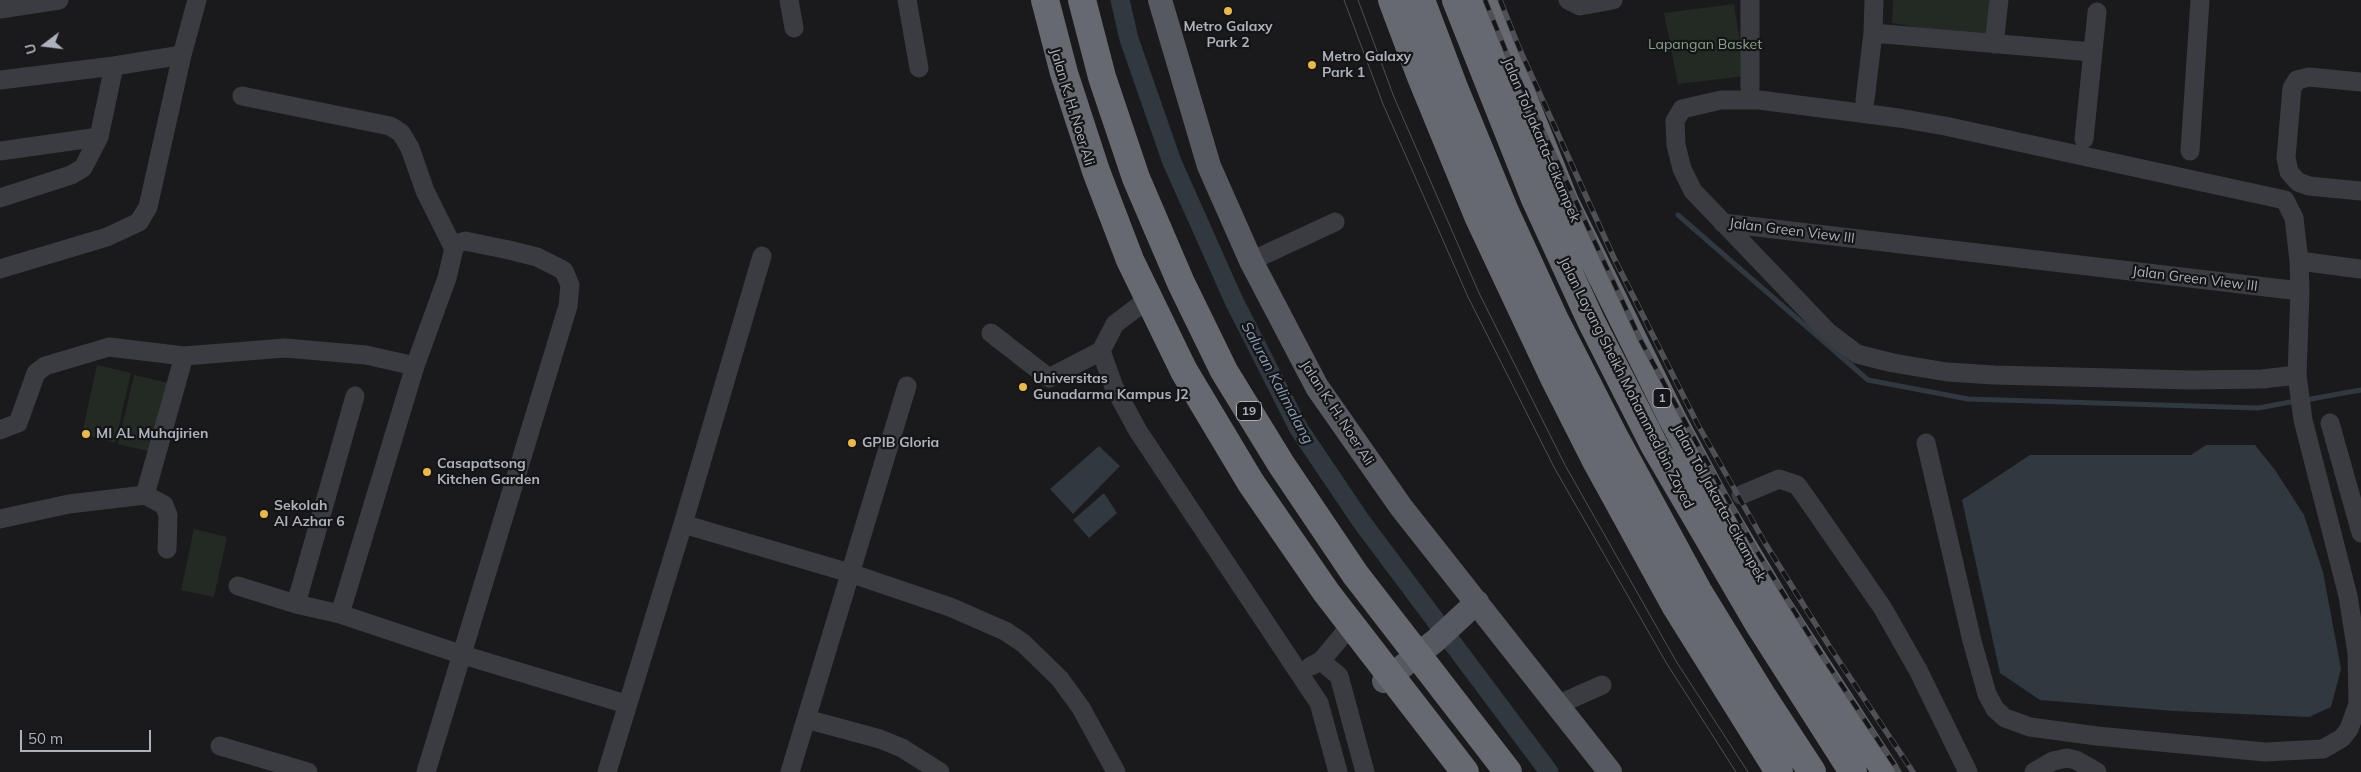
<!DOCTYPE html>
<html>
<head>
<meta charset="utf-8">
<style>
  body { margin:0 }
  #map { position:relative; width:2361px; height:772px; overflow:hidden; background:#1a1a1c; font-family:Mulish,sans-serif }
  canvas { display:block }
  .north { position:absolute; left:20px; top:20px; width:50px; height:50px; -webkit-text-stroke:4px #151517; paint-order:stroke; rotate:255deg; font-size:14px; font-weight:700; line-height:20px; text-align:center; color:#adb1bb }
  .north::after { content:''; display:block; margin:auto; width:18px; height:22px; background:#adb1bb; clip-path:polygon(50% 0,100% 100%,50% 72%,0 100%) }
  .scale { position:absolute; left:20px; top:730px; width:131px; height:22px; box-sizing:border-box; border:2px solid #adb1bb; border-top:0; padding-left:6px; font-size:15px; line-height:18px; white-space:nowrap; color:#adb1bb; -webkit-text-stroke:4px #151517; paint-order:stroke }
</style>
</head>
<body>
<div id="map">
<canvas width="2361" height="772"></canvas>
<div class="north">U</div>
<div class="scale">50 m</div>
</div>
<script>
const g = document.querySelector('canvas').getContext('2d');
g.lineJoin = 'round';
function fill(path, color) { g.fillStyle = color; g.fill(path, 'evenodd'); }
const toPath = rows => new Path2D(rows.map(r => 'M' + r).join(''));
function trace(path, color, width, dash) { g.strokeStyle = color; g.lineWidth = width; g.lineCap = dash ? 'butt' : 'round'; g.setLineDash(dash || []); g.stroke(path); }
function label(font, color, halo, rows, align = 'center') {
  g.font = font + ' Mulish,sans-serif'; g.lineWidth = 4.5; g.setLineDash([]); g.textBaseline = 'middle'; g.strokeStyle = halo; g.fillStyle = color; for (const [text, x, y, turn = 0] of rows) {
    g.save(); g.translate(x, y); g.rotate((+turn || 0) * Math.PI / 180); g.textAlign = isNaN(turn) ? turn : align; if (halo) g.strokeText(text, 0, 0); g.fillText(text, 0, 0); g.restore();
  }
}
fill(toPath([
  [1893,0,1992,0,1985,39,1892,23],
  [1734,4,1745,76,1678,84,1664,13],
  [97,365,131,373,115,443,82,434],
  [134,375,168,383,152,452,118,444],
  [194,529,227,537,214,597,181,590]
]), '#222a23');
fill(toPath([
  [2206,445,2255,445,2275,470,2304,515,2323,572,2341,669,2331,707,2309,717,2174,711,2040,700,2000,673,1962,500,2030,455,2191,455],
  [1099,446,1120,466,1073,514,1050,489],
  [1104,493,1117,513,1089,538,1073,520]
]), '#303840');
trace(toPath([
  [1678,215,1868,380,1968,399,2258,408,2296,401],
  [2305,400,2361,390]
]), '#303840', 5);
trace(toPath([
  [1120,0,1129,39,1172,162,1234,301,1299,429,1361,521,1549,772]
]), '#303840', 19);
trace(toPath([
  [789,0,794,28],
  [907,0,919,68],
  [1568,0,1580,6,1613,0],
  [1750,0,1750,88],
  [0,9,59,0],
  [1873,33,2092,52],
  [1994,44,1999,0],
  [0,80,114,66,182,55],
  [2361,82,2309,77,2297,80,2292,88,2286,158,2289,172,2298,182,2309,186,2361,191],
  [242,96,390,126,395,129,401,133,410,148,425,191,454,249],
  [1865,100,1873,33,1874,0],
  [2084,139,2097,12],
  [0,151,99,137],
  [2190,151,2200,0],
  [0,198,71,175,83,168,99,137,114,66],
  [1723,223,2300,291],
  [1251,261,1335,222],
  [2299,261,2361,269],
  [0,269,107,237,139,222,148,207,182,55,197,0],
  [1144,302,1115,324,1101,351,1114,387,1138,431,1319,703,1338,772],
  [991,333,1049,378,1101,351],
  [2330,423,2361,533],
  [0,430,18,423,36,373,45,366,109,347,184,356],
  [1926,443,1972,641,1987,694,1995,709,2005,718,2030,727,2097,736,2265,752,2323,749,2342,738,2349,729,2358,704,2357,653,2348,596,2303,420,2297,375,2300,291,2299,261,2294,218,2285,200,1945,126,1899,118,1759,100,1721,100,1682,109,1675,121,1676,145,1682,169,1693,191,1828,332,1857,354,1893,363,1947,372,1994,375,2191,380,2262,379,2297,375],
  [145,495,184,356,285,348,366,355,415,366],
  [1741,495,1779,479,1797,485,1805,496,1882,607,1918,670,1968,772],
  [0,519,69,504,145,495,164,505,168,515,167,549],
  [683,524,850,573,950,607,1005,631,1023,643,1060,679,1081,708,1116,772],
  [238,586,296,604,340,614,463,655,626,704],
  [296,604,355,396],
  [340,614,415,366,447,278,455,244,465,241,509,250,537,257,559,268,564,271,570,285,568,306,426,772],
  [1321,661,1339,676,1365,772],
  [1311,666,1321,661,1346,631],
  [1557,705,1602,685],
  [806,719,880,739,902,748,940,772],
  [220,746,308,772],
  [607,772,683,524,762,256],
  [790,772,907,386],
  [2034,772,2053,761,2067,758,2076,760,2097,772]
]), '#3b3c41', 19);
trace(toPath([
  [1160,0,1209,166,1251,261,1317,387,1401,507,1610,772],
  [1384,681,1435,641,1477,602]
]), '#575960', 24);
trace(toPath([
  [1045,0,1064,73,1096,171,1130,260,1184,371,1251,483,1326,592,1465,772],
  [1082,0,1102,77,1136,178,1181,283,1224,371,1281,464,1355,574,1508,772],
  [1392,0,1421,77,1478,216,1555,380,1595,459,1675,605,1779,772],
  [1421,0,1453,85,1504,209,1554,318,1615,438,1698,591,1763,697,1812,772],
  [1456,0,1535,199,1591,321,1654,445,1758,623,1853,772],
  [1484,0,1565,202,1672,418,1720,508,1777,604,1886,772]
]), '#676971', 28);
trace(toPath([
  [1344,0,1383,104,1468,297,1555,469,1667,664,1736,772],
  [1358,0,1394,97,1479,293,1565,465,1676,661,1748,772]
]), '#4e5056', 1);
const rail = toPath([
  [1485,0,1507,54,1641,341,1690,431,1756,550,1821,654,1899,772],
  [1500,0,1520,50,1614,258,1698,425,1765,543,1831,649,1913,772]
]);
trace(rail, '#4e5056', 5.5);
trace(rail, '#151517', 4, [11]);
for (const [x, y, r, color] of [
  [1228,11,5,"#e9ba45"],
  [1312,65,5,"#e9ba45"],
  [1023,387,5,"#e9ba45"],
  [86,434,5,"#e9ba45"],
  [852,443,5,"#e9ba45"],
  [427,472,5,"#e9ba45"],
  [264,514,5,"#e9ba45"]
]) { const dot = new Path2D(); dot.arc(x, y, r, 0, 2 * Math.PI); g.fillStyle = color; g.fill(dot); trace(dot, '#151517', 2); }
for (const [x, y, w] of [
  [1662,398,18],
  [1249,411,25]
]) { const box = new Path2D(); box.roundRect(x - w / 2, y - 9.5, w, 19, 4); g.fillStyle = '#151517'; g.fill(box); trace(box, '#adb1bb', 1); }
label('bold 12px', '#adb1bb', null, [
  ["1",1662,398],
  ["19",1249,411]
]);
label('bold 14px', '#adb1bb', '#151517', [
  ["Metro Galaxy",1228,27,"center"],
  ["Park 2",1228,43,"center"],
  ["Metro Galaxy",1322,57],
  ["Park 1",1322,73],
  ["Universitas",1033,379],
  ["Gunadarma Kampus J2",1033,395],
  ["MI AL Muhajirien",96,434],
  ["GPIB Gloria",862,443],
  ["Casapatsong",437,464],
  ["Kitchen Garden",437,480],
  ["Sekolah",274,506],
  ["Al Azhar 6",274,522]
], 'left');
label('14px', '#85a489', '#151517', [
  ["Lapangan Basket",1705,45]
]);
label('14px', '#adb1bb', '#151517', [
  ["Jalan K. H. Noer Ali",1072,107,73],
  ["Jalan Tol Jakarta–Cikampek",1541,140,67],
  ["Jalan Green View III",1792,231,7],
  ["Jalan Green View III",2195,279,7],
  ["Jalan Layang Sheikh Mohammed bin Zayed",1626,383,63],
  ["Jalan K. H. Noer Ali",1337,413,57],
  ["Jalan Tol Jakarta–Cikampek",1719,503,61]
]);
label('italic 15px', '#869cb3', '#151517', [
  ["Saluran Kalimalang",1277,383,62]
]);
</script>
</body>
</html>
